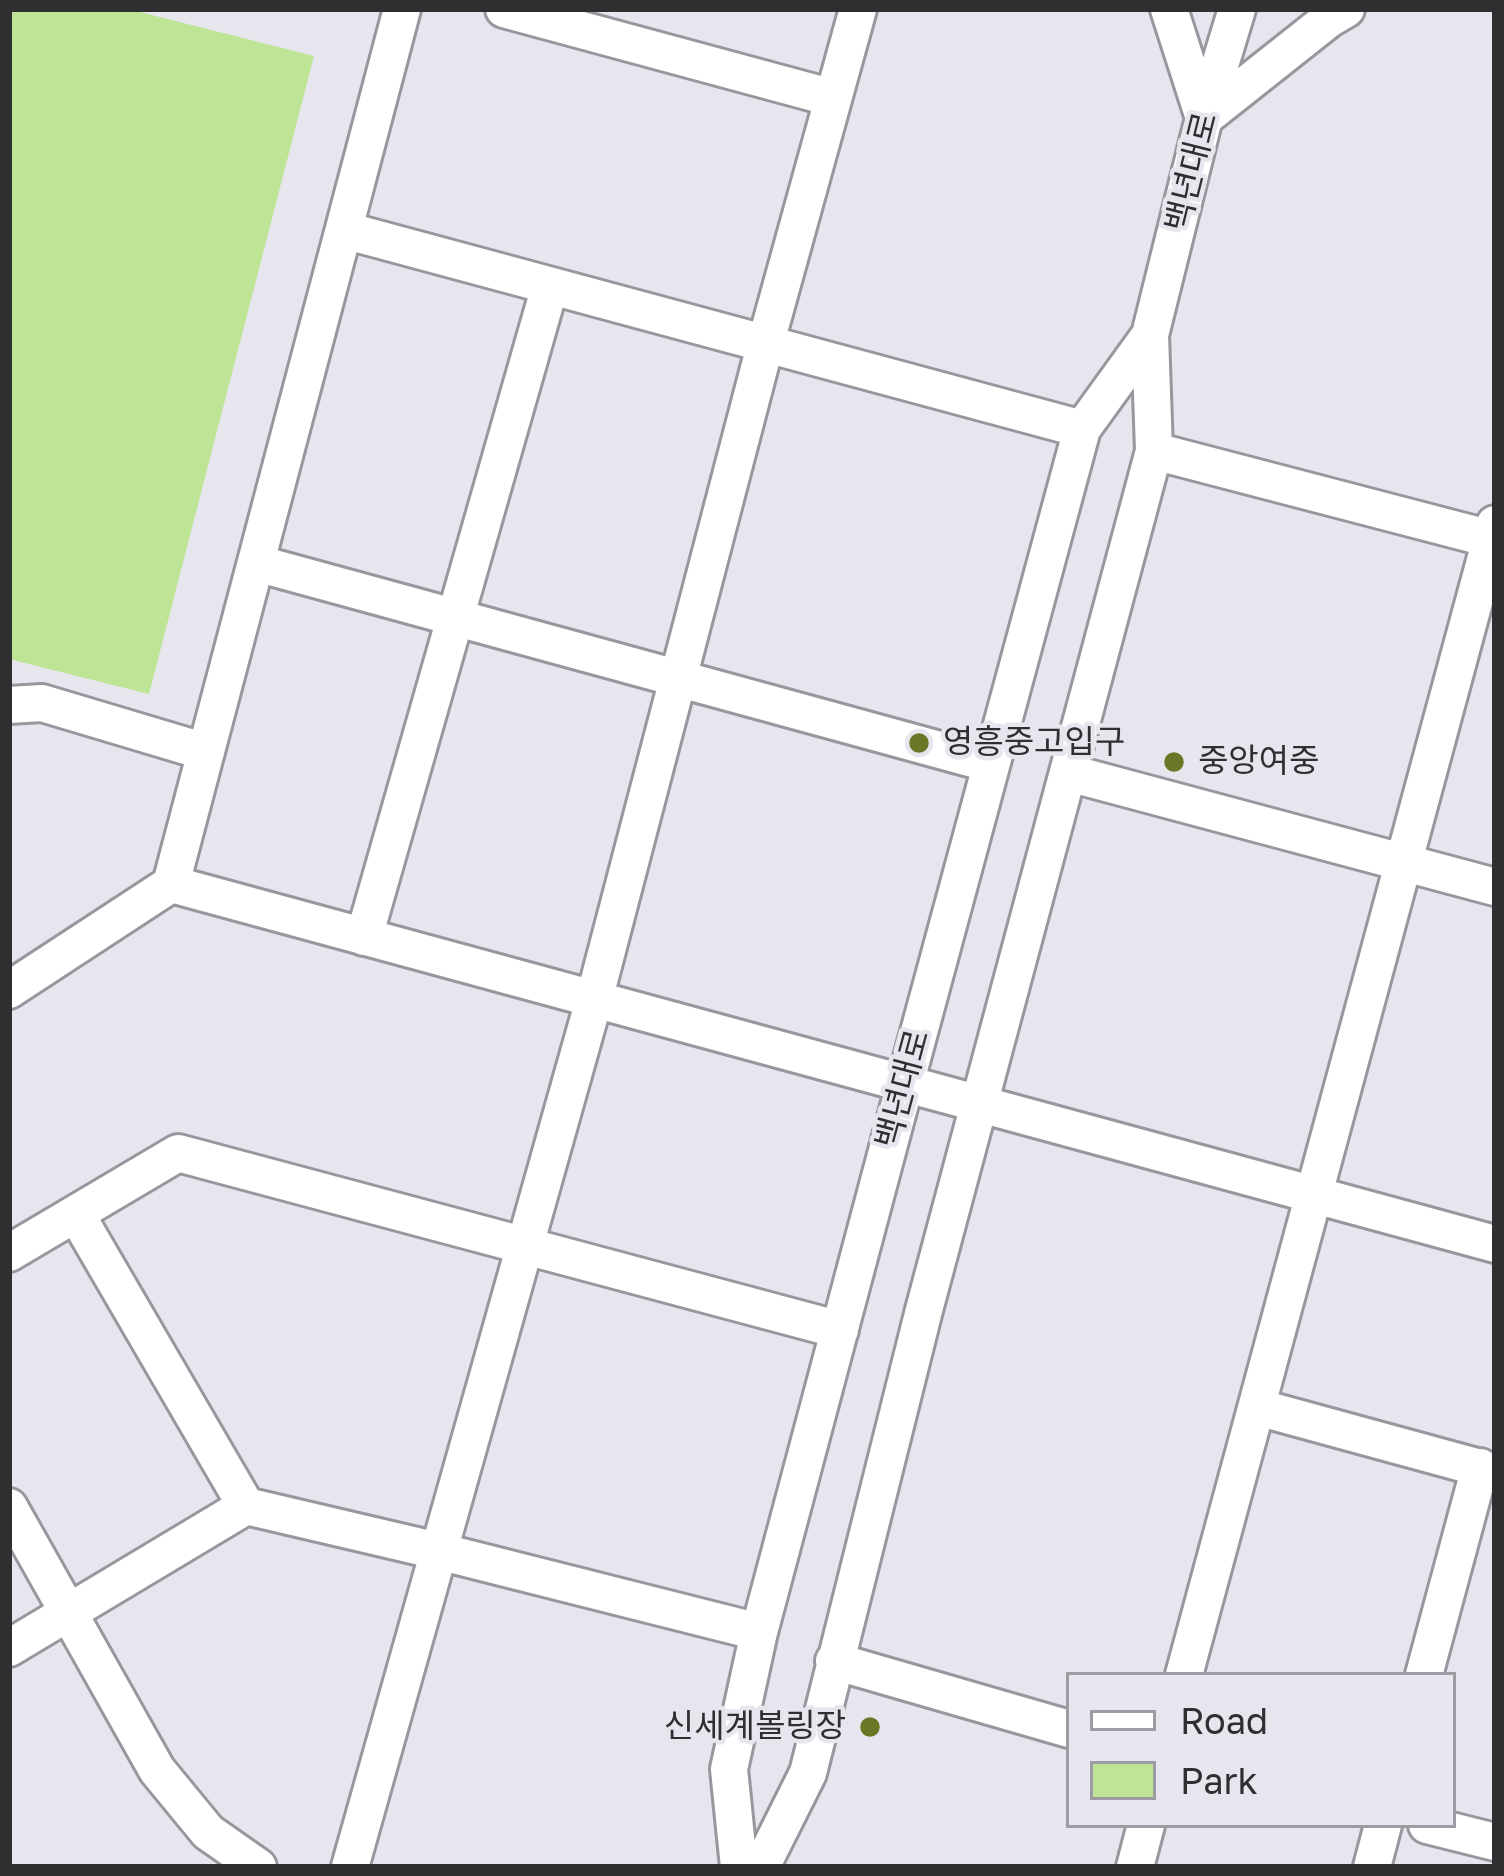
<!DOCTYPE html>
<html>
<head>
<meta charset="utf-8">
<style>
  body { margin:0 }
  #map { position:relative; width:1504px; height:1876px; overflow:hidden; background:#e7e5ed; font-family:"Golos Text",sans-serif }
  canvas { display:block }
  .frame { position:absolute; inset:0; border:12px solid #2f2f32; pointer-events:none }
  .legend { position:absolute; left:1066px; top:1672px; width:390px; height:156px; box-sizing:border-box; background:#e7e5ed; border:3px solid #9d9ca2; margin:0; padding:15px 21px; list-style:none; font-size:36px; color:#2f2f32 }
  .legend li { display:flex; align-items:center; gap:24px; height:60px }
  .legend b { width:60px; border:3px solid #9d9ca2 }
</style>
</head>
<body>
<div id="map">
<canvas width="1504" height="1876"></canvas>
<div class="frame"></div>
<ul class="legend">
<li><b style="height:15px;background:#fff"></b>Road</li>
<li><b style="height:33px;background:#bde595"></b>Park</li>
</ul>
</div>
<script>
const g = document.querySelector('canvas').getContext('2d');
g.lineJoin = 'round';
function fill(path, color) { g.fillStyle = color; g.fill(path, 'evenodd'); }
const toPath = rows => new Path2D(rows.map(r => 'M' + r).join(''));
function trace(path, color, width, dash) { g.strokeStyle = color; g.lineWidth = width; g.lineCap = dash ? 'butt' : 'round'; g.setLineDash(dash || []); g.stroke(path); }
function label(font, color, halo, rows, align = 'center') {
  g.font = font + ' "Golos Text","Noto Sans KR",sans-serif'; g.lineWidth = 9; g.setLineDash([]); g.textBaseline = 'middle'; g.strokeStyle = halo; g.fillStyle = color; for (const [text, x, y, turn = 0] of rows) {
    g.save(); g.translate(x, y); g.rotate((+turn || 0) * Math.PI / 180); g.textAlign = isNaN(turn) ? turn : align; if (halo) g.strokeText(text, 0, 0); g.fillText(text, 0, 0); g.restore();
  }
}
fill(toPath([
  [9,9,128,9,314,56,149,694,9,659]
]), '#bde595');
const minor = toPath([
  [504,9,833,98],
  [1169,9,1204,118,1329,19,1346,9],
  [344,230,1082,429],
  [1154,451,1495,540],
  [256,563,991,764],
  [9,705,42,703,206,752],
  [1069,773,1495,887],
  [171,884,402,9],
  [364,937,550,286],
  [9,990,171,884,1495,1244],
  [76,1214,246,1506,438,1551,759,1632],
  [9,1253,178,1153,840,1330],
  [1257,1407,1495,1472],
  [9,1507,157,1770,208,1832,258,1867],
  [9,1648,246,1506],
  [834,1661,1069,1729],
  [1184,1675,1495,524],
  [1424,1675,1480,1467],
  [1427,1825,1495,1842],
  [350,1867,594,1000,766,342,858,9],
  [739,1867,729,1769,759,1632,905,1084,1082,429,1150,335],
  [761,1867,808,1773,924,1310,1154,451,1150,335,1204,118,1237,9],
  [1135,1867,1146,1825],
  [1372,1867,1383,1825]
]);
trace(minor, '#99979e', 42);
trace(minor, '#fff', 36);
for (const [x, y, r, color] of [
  [919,743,12,"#697826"],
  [1174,762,12,"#697826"],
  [870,1727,12,"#697826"]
]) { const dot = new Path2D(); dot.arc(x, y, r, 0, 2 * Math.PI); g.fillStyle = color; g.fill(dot); trace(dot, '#e7e5ed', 4.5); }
label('33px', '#2f2f32', '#e7e5ed', [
  ["백년대로",1192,172,-76],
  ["백년대로",903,1089,-75]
]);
label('33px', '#2f2f32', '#e7e5ed', [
  ["영흥중고입구",943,743],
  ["중앙여중",1198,762],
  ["신세계볼링장",846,1727,"right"]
], 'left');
</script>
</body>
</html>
